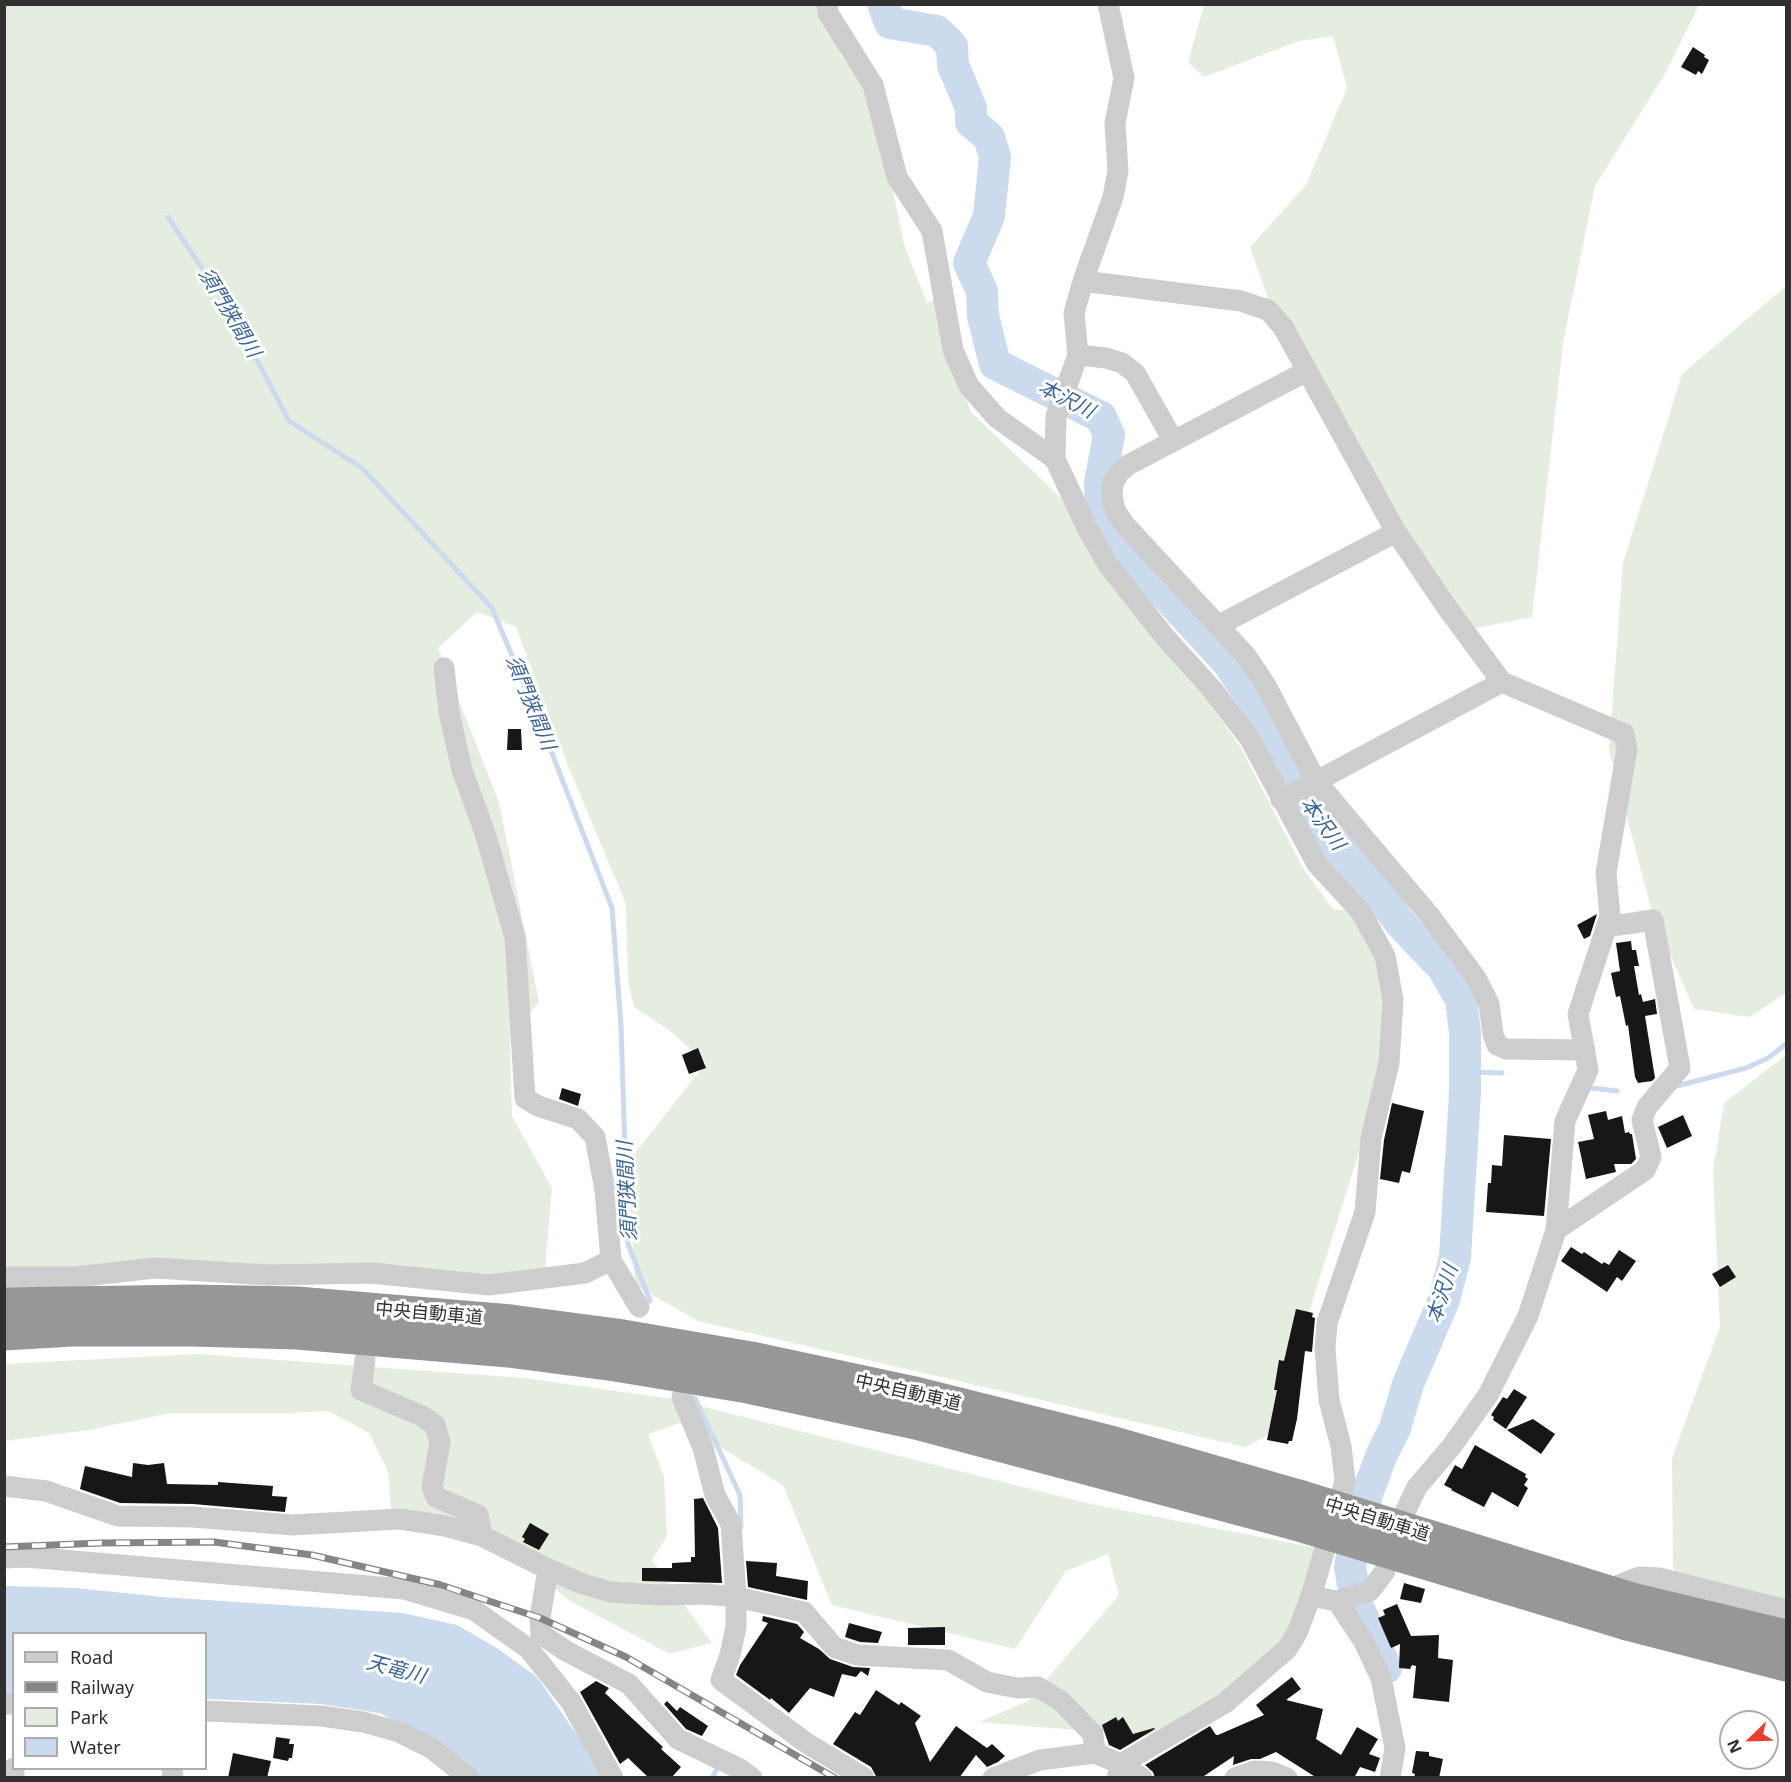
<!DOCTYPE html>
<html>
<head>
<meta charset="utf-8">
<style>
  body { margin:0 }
  #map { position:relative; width:1791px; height:1782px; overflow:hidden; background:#fff; font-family:"Noto Sans",sans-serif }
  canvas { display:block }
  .frame { position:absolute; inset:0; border:6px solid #303030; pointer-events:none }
  .legend { position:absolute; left:12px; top:1632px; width:195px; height:138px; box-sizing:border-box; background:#fff; border:2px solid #acacac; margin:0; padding:8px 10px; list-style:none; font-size:18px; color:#303030 }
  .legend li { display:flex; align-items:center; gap:12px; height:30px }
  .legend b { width:30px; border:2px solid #acacac }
  .north { position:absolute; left:1719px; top:1710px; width:60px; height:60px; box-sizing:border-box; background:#fff; border:2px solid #acacac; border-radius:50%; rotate:247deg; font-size:16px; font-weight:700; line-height:24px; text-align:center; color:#303030 }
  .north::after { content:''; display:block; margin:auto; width:21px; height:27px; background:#e83f32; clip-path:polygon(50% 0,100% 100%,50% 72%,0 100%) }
</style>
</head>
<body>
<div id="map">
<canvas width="1791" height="1782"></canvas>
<div class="frame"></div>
<ul class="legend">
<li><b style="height:8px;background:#cdcdcd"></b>Road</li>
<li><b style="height:8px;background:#858585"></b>Railway</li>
<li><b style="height:16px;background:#e4eddf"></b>Park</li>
<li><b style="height:16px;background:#cbdbed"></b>Water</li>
</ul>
<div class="north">N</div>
</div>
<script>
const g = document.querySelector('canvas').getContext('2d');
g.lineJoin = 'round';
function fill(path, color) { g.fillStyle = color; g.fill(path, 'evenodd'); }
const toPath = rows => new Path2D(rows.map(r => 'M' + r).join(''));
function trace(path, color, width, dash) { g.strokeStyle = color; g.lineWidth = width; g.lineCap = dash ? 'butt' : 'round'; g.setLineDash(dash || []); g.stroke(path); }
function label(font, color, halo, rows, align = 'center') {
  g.font = font + ' "Noto Sans","Noto Sans JP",sans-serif'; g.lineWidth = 6; g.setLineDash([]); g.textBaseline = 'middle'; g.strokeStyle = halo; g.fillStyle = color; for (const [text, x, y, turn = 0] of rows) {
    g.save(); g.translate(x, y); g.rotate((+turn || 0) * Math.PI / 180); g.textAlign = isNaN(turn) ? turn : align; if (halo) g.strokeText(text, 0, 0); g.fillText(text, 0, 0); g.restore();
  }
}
fill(toPath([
  [4,5,832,5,841,56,871,92,905,247,927,303,940,297,970,411,1063,500,1094,539,1241,748,1304,870,1333,909,1365,913,1389,956,1388,1059,1271,1434,1245,1447,698,1321,635,1285,628,1162,706,1063,669,1030,634,1007,628,981,626,904,567,763,516,627,477,612,438,648,499,802,539,1002,510,1038,512,1116,552,1188,545,1269,497,1280,5,1273],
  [1204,5,1699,5,1666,72,1595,186,1563,343,1532,617,1471,629,1410,553,1274,316,1250,247,1306,185,1347,88,1333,36,1299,41,1204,77,1188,62],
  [1786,286,1786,993,1750,1017,1694,1009,1653,915,1609,750,1623,563,1682,374],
  [1786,1055,1786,1605,1683,1584,1673,1568,1672,1458,1720,1327,1713,1170,1724,1103],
  [197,1354,524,1378,673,1399,1086,1503,1317,1548,1282,1647,1162,1737,979,1722,1028,1701,1119,1595,1108,1554,1066,1571,1015,1649,832,1605,783,1485,680,1423,648,1434,664,1477,667,1536,652,1560,712,1643,670,1654,572,1602,508,1552,392,1524,388,1471,369,1433,328,1411,290,1413,171,1413,89,1430,5,1441,4,1364]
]), '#e4eddf');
fill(toPath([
  [5,1586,76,1588,162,1597,403,1613,457,1625,497,1648,537,1677,606,1777,476,1777,428,1737,379,1713,321,1704,206,1699,206,1634,14,1634,13,1694,5,1694]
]), '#cbdbed');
trace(toPath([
  [168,217,233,315,289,421,362,468,492,608,543,730,612,908,621,1026,628,1244,650,1301],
  [1466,1072,1502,1073],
  [1677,1086,1746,1068,1768,1058,1786,1044],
  [1591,1088,1617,1091],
  [695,1398,740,1495,741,1527],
  [712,1778,719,1765]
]), '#cbdbed', 5);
trace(toPath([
  [883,4,890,23,937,31,952,46,953,65,971,108,971,122,989,137,995,157,989,216,969,263,982,291,983,316,995,364,1101,417,1109,435,1100,483,1101,509,1112,536,1229,664,1261,712,1304,803,1320,828,1372,885,1401,924,1443,968,1461,1000,1465,1032,1465,1093,1455,1257,1444,1300,1408,1384,1395,1428,1382,1454,1367,1494,1354,1544,1350,1568,1357,1605,1386,1668]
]), '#cbdbed', 32);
fill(toPath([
  [1693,47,1705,55,1704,57,1709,60,1702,74,1698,71,1696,75,1681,67],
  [508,729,521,729,522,750,507,750],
  [1597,914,1590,936,1584,939,1577,925],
  [1631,941,1632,950,1636,950,1639,966,1634,966,1639,995,1641,994,1643,1002,1655,999,1657,1014,1645,1016,1655,1078,1652,1081,1638,1083,1635,1077,1628,1025,1626,1026,1620,996,1616,997,1611,973,1620,971,1616,943],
  [698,1048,706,1068,689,1074,682,1055],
  [562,1088,581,1094,578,1106,559,1099],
  [1392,1103,1424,1111,1410,1173,1402,1171,1399,1183,1380,1179,1384,1140],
  [1606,1111,1608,1120,1622,1116,1625,1133,1629,1132,1630,1134,1632,1134,1636,1159,1631,1164,1614,1164,1616,1172,1586,1179,1578,1142,1594,1139,1588,1115],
  [1683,1115,1692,1136,1667,1148,1658,1127],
  [1504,1135,1551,1139,1544,1216,1486,1212,1488,1183,1491,1183,1492,1165,1502,1166],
  [1571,1247,1582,1254,1584,1252,1602,1264,1604,1262,1609,1265,1619,1250,1636,1261,1622,1281,1617,1277,1607,1292,1561,1261],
  [1728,1265,1736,1277,1720,1287,1712,1274],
  [1296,1309,1313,1313,1312,1317,1315,1318,1312,1352,1305,1351,1297,1419,1292,1441,1289,1441,1288,1444,1267,1440,1277,1390,1274,1390,1279,1360,1284,1361],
  [1514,1389,1527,1397,1506,1429,1493,1420,1494,1417,1491,1415,1503,1397,1507,1399],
  [1533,1419,1555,1434,1541,1454,1507,1430],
  [1475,1445,1526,1474,1525,1477,1528,1479,1524,1485,1528,1488,1518,1507,1492,1492,1484,1507,1451,1490,1452,1489,1444,1485,1455,1465,1462,1469],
  [133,1463,148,1465,164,1463,167,1484,218,1485,218,1482,273,1486,272,1496,287,1497,285,1512,193,1504,120,1503,80,1489,85,1466,132,1477],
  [703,1498,718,1528,722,1583,642,1581,642,1568,672,1568,672,1563,691,1562,691,1557,695,1557,694,1499],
  [530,1523,549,1534,539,1550,523,1542,525,1539,522,1537],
  [746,1561,777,1563,776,1576,808,1581,807,1600,748,1587],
  [1404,1583,1425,1589,1421,1603,1400,1599],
  [1397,1604,1411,1636,1439,1635,1438,1658,1453,1660,1449,1702,1413,1698,1416,1666,1412,1665,1410,1669,1399,1668,1400,1644,1391,1648,1378,1618,1385,1615,1383,1610],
  [763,1616,797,1624,804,1632,800,1638,819,1649,830,1659,853,1667,870,1668,868,1676,861,1671,856,1677,842,1674,834,1697,810,1688,789,1713,771,1698,770,1700,736,1675,740,1665,768,1623,762,1621],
  [849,1623,882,1632,878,1643,860,1642,845,1637],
  [945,1627,945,1645,908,1645,908,1628],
  [1292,1677,1301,1689,1286,1700,1323,1709,1316,1739,1341,1755,1357,1727,1378,1739,1369,1754,1380,1758,1375,1772,1360,1767,1354,1778,1317,1778,1276,1752,1260,1759,1251,1759,1233,1765,1234,1756,1201,1778,1155,1778,1153,1772,1145,1765,1210,1726,1216,1735,1218,1735,1264,1715,1256,1705],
  [596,1681,609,1688,605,1693,663,1747,661,1749,681,1767,671,1778,649,1778,628,1758,620,1764,580,1692],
  [876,1690,899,1705,901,1702,921,1716,915,1723,930,1762,956,1726,987,1748,992,1744,1005,1756,998,1762,987,1767,976,1755,959,1778,877,1778,871,1767,833,1744,855,1712,860,1715],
  [667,1701,677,1711,680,1707,708,1726,702,1736,686,1729,664,1704],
  [1116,1717,1118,1721,1123,1717,1133,1734,1154,1728,1155,1729,1120,1750,1109,1745,1102,1725],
  [276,1737,290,1739,289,1744,294,1744,292,1758,289,1758,288,1761,273,1758],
  [1416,1751,1429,1752,1429,1756,1443,1759,1439,1778,1414,1778,1415,1774,1412,1773],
  [233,1753,271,1761,267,1778,228,1778]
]), '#171717');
trace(toPath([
  [827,4,828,13,873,85,897,177,932,231,953,350,969,386,997,418,1055,459],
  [1108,4,1124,78,1115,123,1118,171,1113,197,1083,281,1074,313,1078,355,1056,416,1055,459,1087,528,1109,566,1165,637,1211,688,1250,739,1317,864,1361,912,1385,956,1393,1000,1389,1063,1371,1138,1365,1212,1327,1323,1325,1348,1329,1400,1341,1446,1345,1481,1311,1596,1297,1633,1287,1649,1225,1703,1121,1764,1117,1778],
  [1083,281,1241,301,1268,310,1283,327,1396,532,1448,609,1502,682,1624,734,1627,749,1606,873,1610,916,1578,1014,1588,1070,1565,1121,1556,1230,1528,1316,1488,1395,1452,1446,1417,1487,1390,1543,1385,1571,1370,1591,1337,1601,1311,1596],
  [1078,355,1106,358,1122,363,1135,373,1173,440],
  [1307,371,1128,465,1119,473,1113,483,1112,495,1115,510,1125,525,1247,657,1265,684,1316,781,1430,916,1476,978,1489,1004,1493,1034,1497,1045,1506,1049,1585,1050],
  [1219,625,1396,532],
  [444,668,449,712,462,770,485,833,515,937,525,1098,538,1106,578,1119,595,1137,605,1190,611,1260,639,1307],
  [1281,800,1502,682],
  [1556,1230,1645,1170,1651,1157,1642,1120,1647,1107,1680,1068,1653,920,1606,927],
  [4,1277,75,1277,155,1268,268,1275,371,1273,489,1285,585,1273,611,1260],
  [365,1360,361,1390,422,1416,435,1425,440,1442,432,1487,436,1497,478,1515,482,1536],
  [682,1397,703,1448,715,1495,731,1524,736,1597,736,1627,730,1655,721,1680,805,1742,864,1778],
  [4,1486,46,1491,118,1516,193,1517,293,1525,400,1519,445,1526,482,1536,548,1569,583,1584,611,1592,658,1595,706,1594,736,1597,804,1612,834,1647,857,1655,948,1660,987,1682,1017,1688,1038,1687,1061,1701,1093,1734,1095,1753],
  [4,1558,26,1557,404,1589,474,1610,529,1649,571,1702,613,1778],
  [548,1569,540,1618,541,1634,566,1651,629,1684,678,1739,740,1769,752,1778],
  [1602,1592,1639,1577,1659,1578,1786,1610],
  [1337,1601,1364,1642,1381,1678,1395,1748,1390,1778],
  [4,1704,14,1704],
  [206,1711,321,1716,363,1722,399,1732,431,1748,469,1778],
  [14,1768,14,1778],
  [172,1768,173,1778],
  [993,1778,1040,1760,1095,1753,1121,1764,1142,1778],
  [1235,1778,1255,1771,1272,1772,1287,1778]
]), '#cdcdcd', 21);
trace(toPath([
  [4,1304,192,1301,297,1303,511,1321,617,1335,751,1358,919,1394,1111,1442,1299,1496],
  [4,1334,72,1330,192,1330,297,1333,508,1351,615,1365,748,1387,916,1423,1292,1523],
  [1632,1599,1786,1636],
  [1627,1624,1786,1665]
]), '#979797', 33);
const rail = toPath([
  [4,1547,101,1543,214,1542,312,1555,441,1585,540,1618,626,1657,835,1778]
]);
trace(rail, '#858585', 7);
trace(rail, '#fff', 4.5, [14]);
trace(toPath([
  [1299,1496,1632,1599],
  [1292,1523,1627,1624]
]), '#979797', 33);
label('18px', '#303030', '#fff', [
  ["中央自動車道",429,1314,5],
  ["中央自動車道",908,1393,13],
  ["中央自動車道",1377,1520,17]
]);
label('italic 20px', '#3c6695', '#fff', [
  ["須門狭間川",229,313,59],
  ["本沢川",1066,400,27],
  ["須門狭間川",530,703,68],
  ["本沢川",1322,824,54],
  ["須門狭間川",628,1191,-93],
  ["本沢川",1443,1294,-72],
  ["天竜川",396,1670,15]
]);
</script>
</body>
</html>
